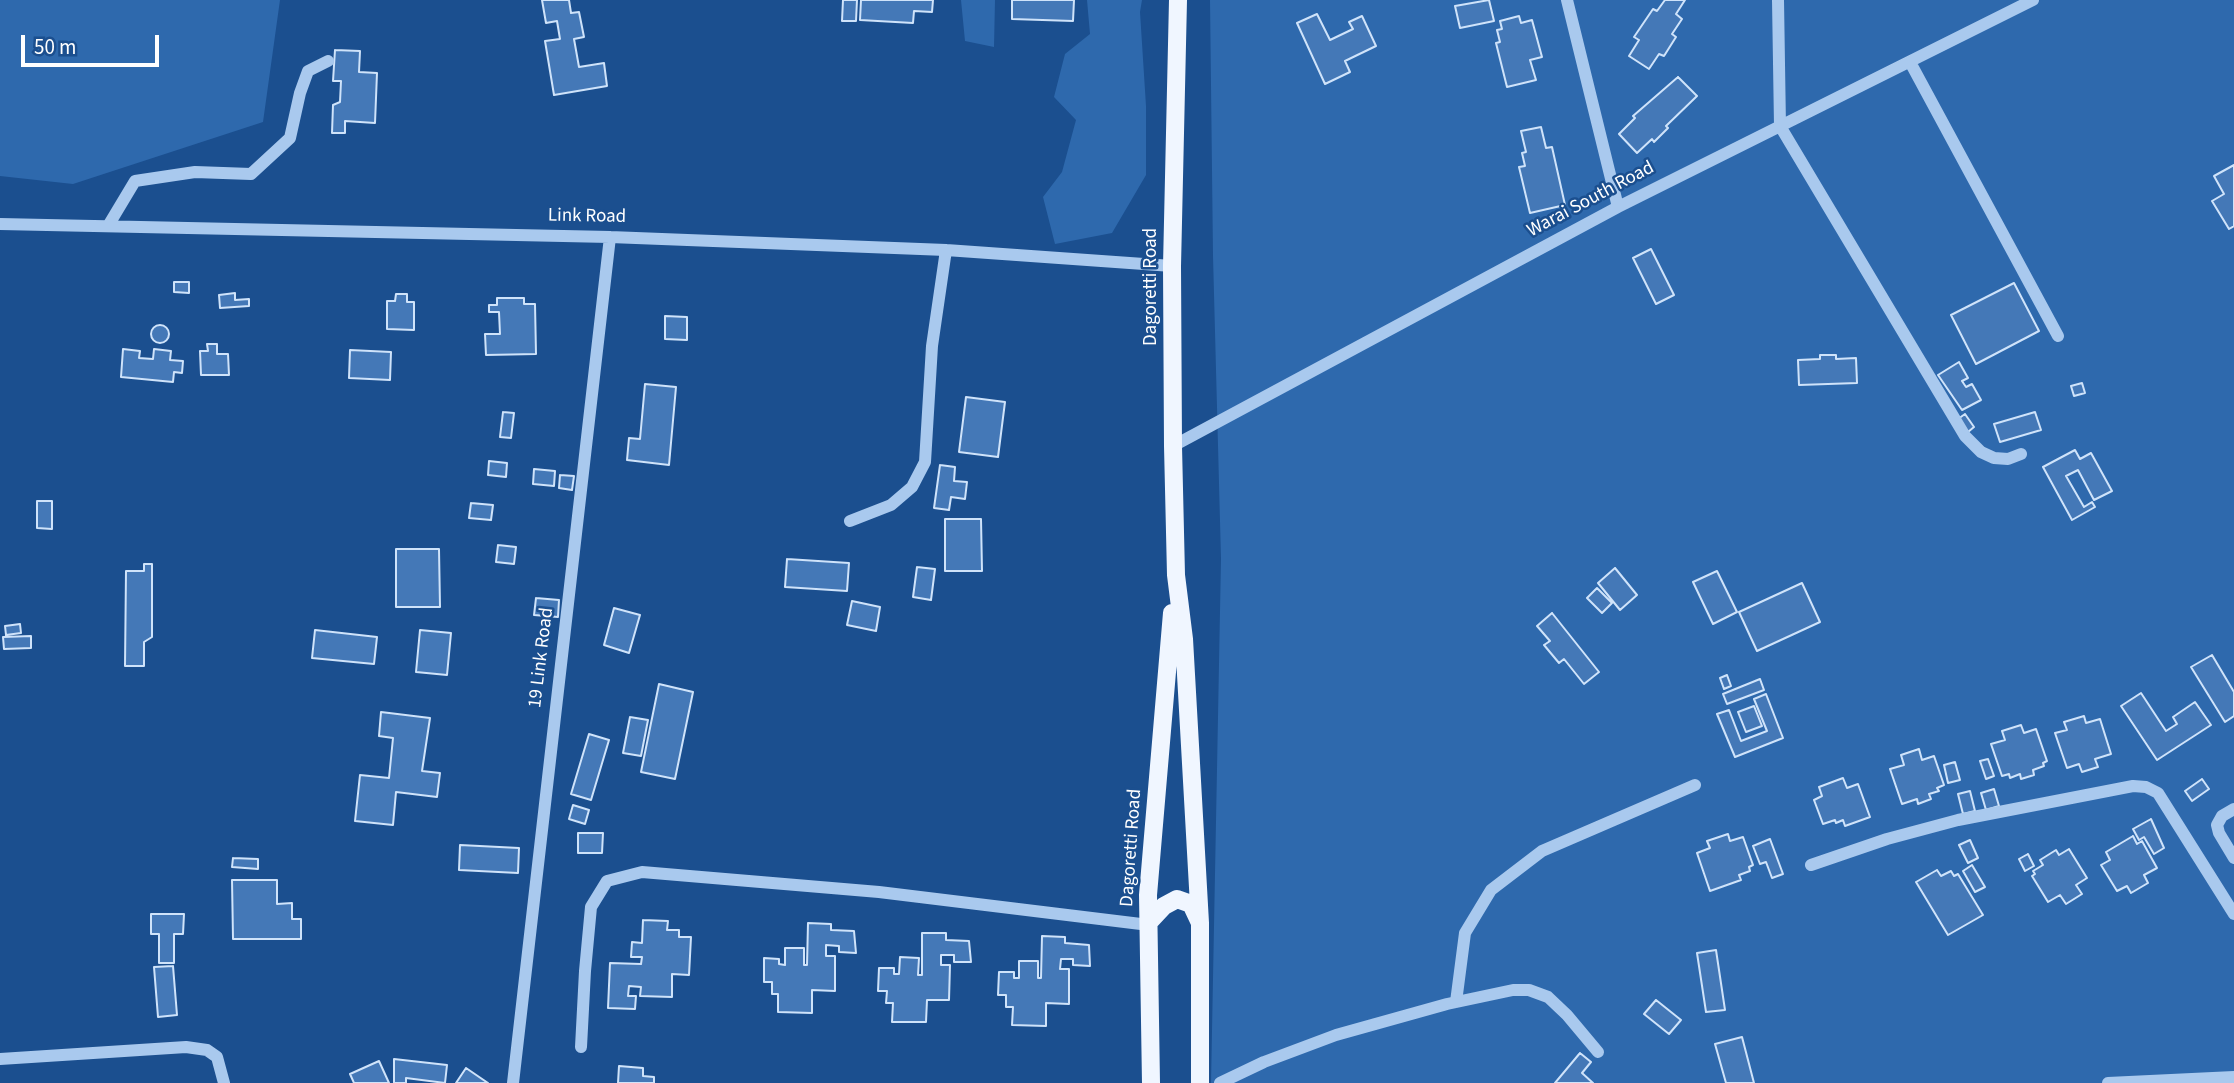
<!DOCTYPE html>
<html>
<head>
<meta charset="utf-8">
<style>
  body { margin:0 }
  #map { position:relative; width:2234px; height:1083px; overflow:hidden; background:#1b4f8f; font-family:"Source Sans 3",sans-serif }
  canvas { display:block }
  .scale { position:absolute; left:21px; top:35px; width:138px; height:32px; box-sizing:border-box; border:4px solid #fff; border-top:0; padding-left:9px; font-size:21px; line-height:24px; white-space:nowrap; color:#fff; -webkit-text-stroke:5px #1b4f8f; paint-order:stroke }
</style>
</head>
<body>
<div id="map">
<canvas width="2234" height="1083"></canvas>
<div class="scale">50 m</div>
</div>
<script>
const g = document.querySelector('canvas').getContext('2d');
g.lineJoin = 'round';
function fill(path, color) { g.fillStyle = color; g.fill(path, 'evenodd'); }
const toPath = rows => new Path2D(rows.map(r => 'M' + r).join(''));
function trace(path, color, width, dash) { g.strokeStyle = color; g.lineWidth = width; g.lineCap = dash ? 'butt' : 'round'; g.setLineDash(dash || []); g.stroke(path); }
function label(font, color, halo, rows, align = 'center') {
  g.font = font + ' "Source Sans 3",sans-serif'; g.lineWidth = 5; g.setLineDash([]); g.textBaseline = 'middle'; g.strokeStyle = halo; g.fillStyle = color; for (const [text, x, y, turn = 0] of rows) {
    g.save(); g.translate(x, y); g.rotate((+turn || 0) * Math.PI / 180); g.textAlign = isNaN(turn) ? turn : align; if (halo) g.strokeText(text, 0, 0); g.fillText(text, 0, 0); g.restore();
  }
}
fill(toPath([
  [0,0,280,0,263,122,73,184,0,176],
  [961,0,995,0,994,47,965,41],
  [1087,0,1142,0,1140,12,1146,106,1146,175,1112,233,1055,244,1043,197,1062,172,1076,120,1054,97,1065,54,1090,34],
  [1210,0,2234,0,2234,1083,1211,1083,1221,559,1213,256]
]), '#2e69ad');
const building = toPath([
  [542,0,569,0,571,13,579,12,584,37,574,39,579,67,604,63,607,86,554,95,545,41,560,39,557,21,546,23,542,0],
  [843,0,857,0,856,21,842,21,843,0],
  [861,0,933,0,932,12,914,11,913,23,860,20,861,0],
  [1012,0,1074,0,1073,21,1012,19,1012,0],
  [1489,0,1494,21,1460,28,1455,6,1489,0],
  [1665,0,1685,0,1676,14,1682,19,1672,34,1676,37,1664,56,1659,54,1649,69,1629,56,1639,40,1634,37,1653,9,1657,11,1665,0],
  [1317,14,1330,40,1353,29,1349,22,1362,16,1376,46,1345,61,1350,72,1325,84,1297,23,1317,14],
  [1519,16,1521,23,1532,20,1542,57,1530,60,1536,80,1507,87,1496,43,1500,42,1497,30,1502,29,1500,21,1519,16],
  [335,50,360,51,359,72,377,73,375,123,345,121,345,133,332,133,333,105,340,102,341,81,333,81,335,50],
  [1678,77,1697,96,1666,126,1668,128,1654,142,1652,139,1637,153,1619,134,1635,118,1633,116,1678,77],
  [1541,127,1546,148,1552,147,1565,205,1530,213,1519,167,1525,166,1522,153,1526,152,1521,131,1541,127],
  [2234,165,2234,226,2229,229,2212,201,2224,194,2214,176,2234,165],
  [1651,249,1674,295,1656,304,1633,258,1651,249],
  [174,282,189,282,189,293,174,292,174,282],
  [2014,283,2039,331,1976,364,1951,315,2014,283],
  [235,293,235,300,249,299,249,306,220,308,219,295,235,293],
  [396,294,407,294,407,302,414,302,414,330,387,329,387,301,395,301,396,294],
  [497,298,524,298,524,304,535,304,536,354,486,355,485,334,500,334,499,312,489,312,489,305,497,305,497,298],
  [665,316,687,317,687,340,665,339,665,316],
  '151 334a9 9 0 1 1 18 0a9 9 0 1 1-18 0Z',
  [207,344,217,344,217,354,228,354,229,375,201,375,200,351,208,351,207,344],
  [123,349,140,351,139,358,153,359,154,349,171,351,170,360,183,361,182,373,174,372,173,382,121,377,123,349],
  [350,350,391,352,390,380,349,378,350,350],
  [1820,355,1836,355,1836,359,1856,358,1857,383,1799,385,1798,360,1820,359,1820,355],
  [1959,362,1968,378,1962,381,1966,387,1972,384,1981,400,1962,410,1938,375,1959,362],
  [2082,383,2085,393,2074,396,2071,386,2082,383],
  [645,384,676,387,669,465,627,460,629,438,640,439,645,384],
  [966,397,1005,402,998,457,959,452,966,397],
  [503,412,514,413,511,438,500,437,503,412],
  [2035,412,2041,430,2000,442,1994,424,2035,412],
  [1965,414,1974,427,1968,432,1958,419,1965,414],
  [2075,450,2080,459,2091,453,2112,491,2094,500,2078,470,2066,476,2084,507,2092,502,2095,507,2072,520,2043,467,2075,450],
  [489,461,507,463,506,477,488,475,489,461],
  [940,465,955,467,954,481,967,482,965,499,951,497,949,510,934,508,940,465],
  [534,469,555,471,554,486,533,484,534,469],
  [560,475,574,476,572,490,559,488,560,475],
  [37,501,52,501,52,529,37,528,37,501],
  [471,503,493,505,491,520,469,518,471,503],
  [945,519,981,519,982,571,945,571,945,519],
  [498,545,516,547,514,564,496,562,498,545],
  [396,549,439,549,440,607,396,607,396,549],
  [787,559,849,563,847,591,785,587,787,559],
  [144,564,152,564,152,637,144,642,144,666,125,666,126,571,144,571,144,564],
  [917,567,935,569,931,600,913,597,917,567],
  [1615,568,1637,595,1620,610,1598,583,1615,568],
  [1717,571,1737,612,1713,624,1693,582,1717,571],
  [1802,583,1820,622,1757,651,1739,612,1802,583],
  [1597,588,1612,603,1602,613,1587,598,1597,588],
  [536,598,559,600,558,617,534,615,536,598],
  [852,601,880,607,876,631,847,625,852,601],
  [614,608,640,615,629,653,604,645,614,608],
  [1552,613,1599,672,1584,684,1564,659,1559,663,1544,645,1550,641,1537,626,1552,613],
  [20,624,21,633,6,635,5,626,20,624],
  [315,630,377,637,374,664,312,658,315,630],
  [420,630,451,633,447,675,416,672,420,630],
  [31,636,31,648,4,649,3,637,31,636],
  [2212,655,2234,692,2234,716,2225,722,2191,667,2212,655],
  [1727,675,1731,686,1724,689,1720,678,1727,675],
  [1760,679,1764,690,1727,704,1723,694,1760,679],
  [659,684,693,692,675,779,641,772,659,684],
  [2141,693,2166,731,2177,724,2173,717,2195,702,2211,725,2157,760,2121,706,2141,693],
  [1766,694,1783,738,1735,757,1717,714,1729,710,1741,741,1767,731,1754,699,1766,694],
  [1754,706,1762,726,1746,732,1738,712,1754,706],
  [381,712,430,718,422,771,440,773,437,797,396,792,393,825,355,821,360,775,389,778,393,738,379,736,381,712],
  [2084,716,2086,723,2100,719,2111,754,2095,759,2098,767,2082,772,2079,764,2067,768,2055,733,2067,730,2064,722,2084,716],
  [630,717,648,720,641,756,623,753,630,717],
  [2021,725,2024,733,2036,729,2047,761,2043,763,2044,766,2033,770,2034,775,2021,779,2020,774,2010,778,2009,774,2002,776,1991,744,2005,740,2002,731,2021,725],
  [589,734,609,740,591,800,571,794,589,734],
  [1919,749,1922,760,1934,756,1944,785,1937,788,1939,791,1929,794,1931,799,1918,804,1917,799,1902,804,1890,769,1904,765,1901,755,1919,749],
  [1988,759,1994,776,1986,779,1980,761,1988,759],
  [1955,762,1960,780,1948,783,1944,765,1955,762],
  [1843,778,1847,788,1858,784,1870,817,1845,826,1843,820,1836,823,1835,820,1823,824,1814,800,1822,796,1819,787,1843,778],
  [2202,779,2209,789,2192,801,2185,791,2202,779],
  [1994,789,1999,806,1986,810,1981,793,1994,789],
  [1970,791,1975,811,1963,814,1958,794,1970,791],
  [573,805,589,810,585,824,569,819,573,805],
  [2151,819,2164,848,2154,854,2144,837,2139,840,2133,829,2151,819],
  [578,833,603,833,602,853,578,853,578,833],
  [1728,834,1730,841,1743,837,1753,865,1749,867,1750,871,1739,875,1741,880,1710,891,1697,853,1710,848,1707,841,1728,834],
  [2133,836,2137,844,2142,841,2157,868,2144,875,2148,883,2131,893,2127,886,2117,891,2101,865,2110,860,2106,852,2133,836],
  [1770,839,1783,874,1772,878,1766,862,1760,864,1753,846,1770,839],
  [1970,840,1978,858,1968,863,1959,845,1970,840],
  [460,845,519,848,518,873,459,870,460,845],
  [2069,849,2087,878,2076,885,2082,894,2066,904,2060,895,2048,902,2032,876,2035,874,2033,871,2043,865,2040,860,2056,850,2059,855,2069,849],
  [2028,854,2034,866,2025,871,2019,859,2028,854],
  [233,858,258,859,258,869,232,867,233,858],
  [1972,865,1985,887,1975,892,1963,871,1972,865],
  [1937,870,1941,876,1951,871,1954,876,1958,874,1983,915,1948,935,1916,882,1937,870],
  [232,880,277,880,277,904,292,903,292,919,301,919,301,939,233,939,232,880],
  [151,914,184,914,183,934,174,934,174,963,159,963,159,934,151,934,151,914],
  [643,920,668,921,667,930,679,930,679,937,691,937,689,975,672,974,672,997,640,996,641,987,629,986,628,996,636,996,635,1009,608,1008,610,963,641,964,642,957,631,957,632,942,642,943,643,920],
  [808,923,831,924,831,930,854,931,856,953,839,952,839,946,826,945,826,956,835,956,835,991,812,990,812,1013,778,1012,778,994,772,994,772,982,764,982,764,958,779,959,779,964,785,965,785,948,804,948,804,965,807,965,808,923],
  [922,933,946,933,946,940,969,941,971,962,954,962,954,955,941,955,941,965,950,965,949,1000,927,1000,926,1022,892,1022,893,1003,886,1003,887,991,878,991,879,968,894,968,894,974,899,974,900,957,919,958,918,975,922,975,922,933],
  [1042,936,1065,937,1065,943,1089,945,1090,966,1073,965,1073,959,1061,959,1060,969,1069,969,1069,1004,1046,1003,1046,1026,1012,1025,1013,1007,1006,1007,1006,995,998,995,999,972,1014,972,1014,978,1019,978,1019,961,1038,961,1038,978,1041,978,1042,936],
  [1716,950,1725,1010,1706,1012,1697,953,1716,950],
  [173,966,177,1015,158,1017,154,967,173,966],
  [1656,1000,1681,1020,1669,1034,1644,1014,1656,1000],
  [1742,1037,1754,1083,1726,1083,1715,1044,1742,1037],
  [1580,1053,1591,1062,1582,1073,1593,1083,1555,1083,1580,1053],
  [394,1059,447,1065,445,1083,406,1078,406,1083,394,1083,394,1059],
  [379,1061,389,1083,354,1083,350,1074,379,1061],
  [619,1066,643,1068,643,1076,654,1077,654,1083,618,1083,619,1066],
  [466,1068,488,1083,456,1083,466,1068]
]);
fill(building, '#4478b7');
trace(building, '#cfe3fa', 2);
trace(toPath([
  [1567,0,1618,207],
  [1778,0,1780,126,1965,436,1981,452,1994,458,2008,459,2021,454],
  [1910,62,2058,336],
  [0,224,610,237,946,250,1172,266],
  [108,226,135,181,195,172,251,174,290,138,300,93,308,71,328,61],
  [1173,446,1618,207,2033,0],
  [850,521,891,505,912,487,925,462,932,346,946,250],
  [2234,809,2222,816,2217,825,2219,833,2234,858],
  [1811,865,1887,839,1958,820,2133,786,2146,787,2158,793,2234,914],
  [1456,1002,1465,933,1491,890,1542,851,1695,785],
  [581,1047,585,971,591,907,607,881,642,872,879,892,1149,925],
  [0,1059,186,1047,207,1050,217,1057,224,1083],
  [513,1083,610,237],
  [1220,1083,1264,1062,1336,1035,1447,1004,1513,990,1529,990,1548,997,1567,1015,1598,1052],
  [2108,1083,2234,1077]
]), '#a9c9ee', 12);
trace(toPath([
  [1178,0,1172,266,1173,446,1176,575,1184,639,1200,923,1200,1083],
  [1149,922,1164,906,1177,899,1191,904,1199,921],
  [1151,1083,1148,895,1172,613]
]), '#f0f6ff', 18);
label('19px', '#fff', '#1b4f8f', [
  ["Warai South Road",1591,200,-28],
  ["Link Road",587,217,1],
  ["Dagoretti Road",1152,287,-90],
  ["19 Link Road",542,658,-83],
  ["Dagoretti Road",1132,848,-86]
]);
</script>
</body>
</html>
